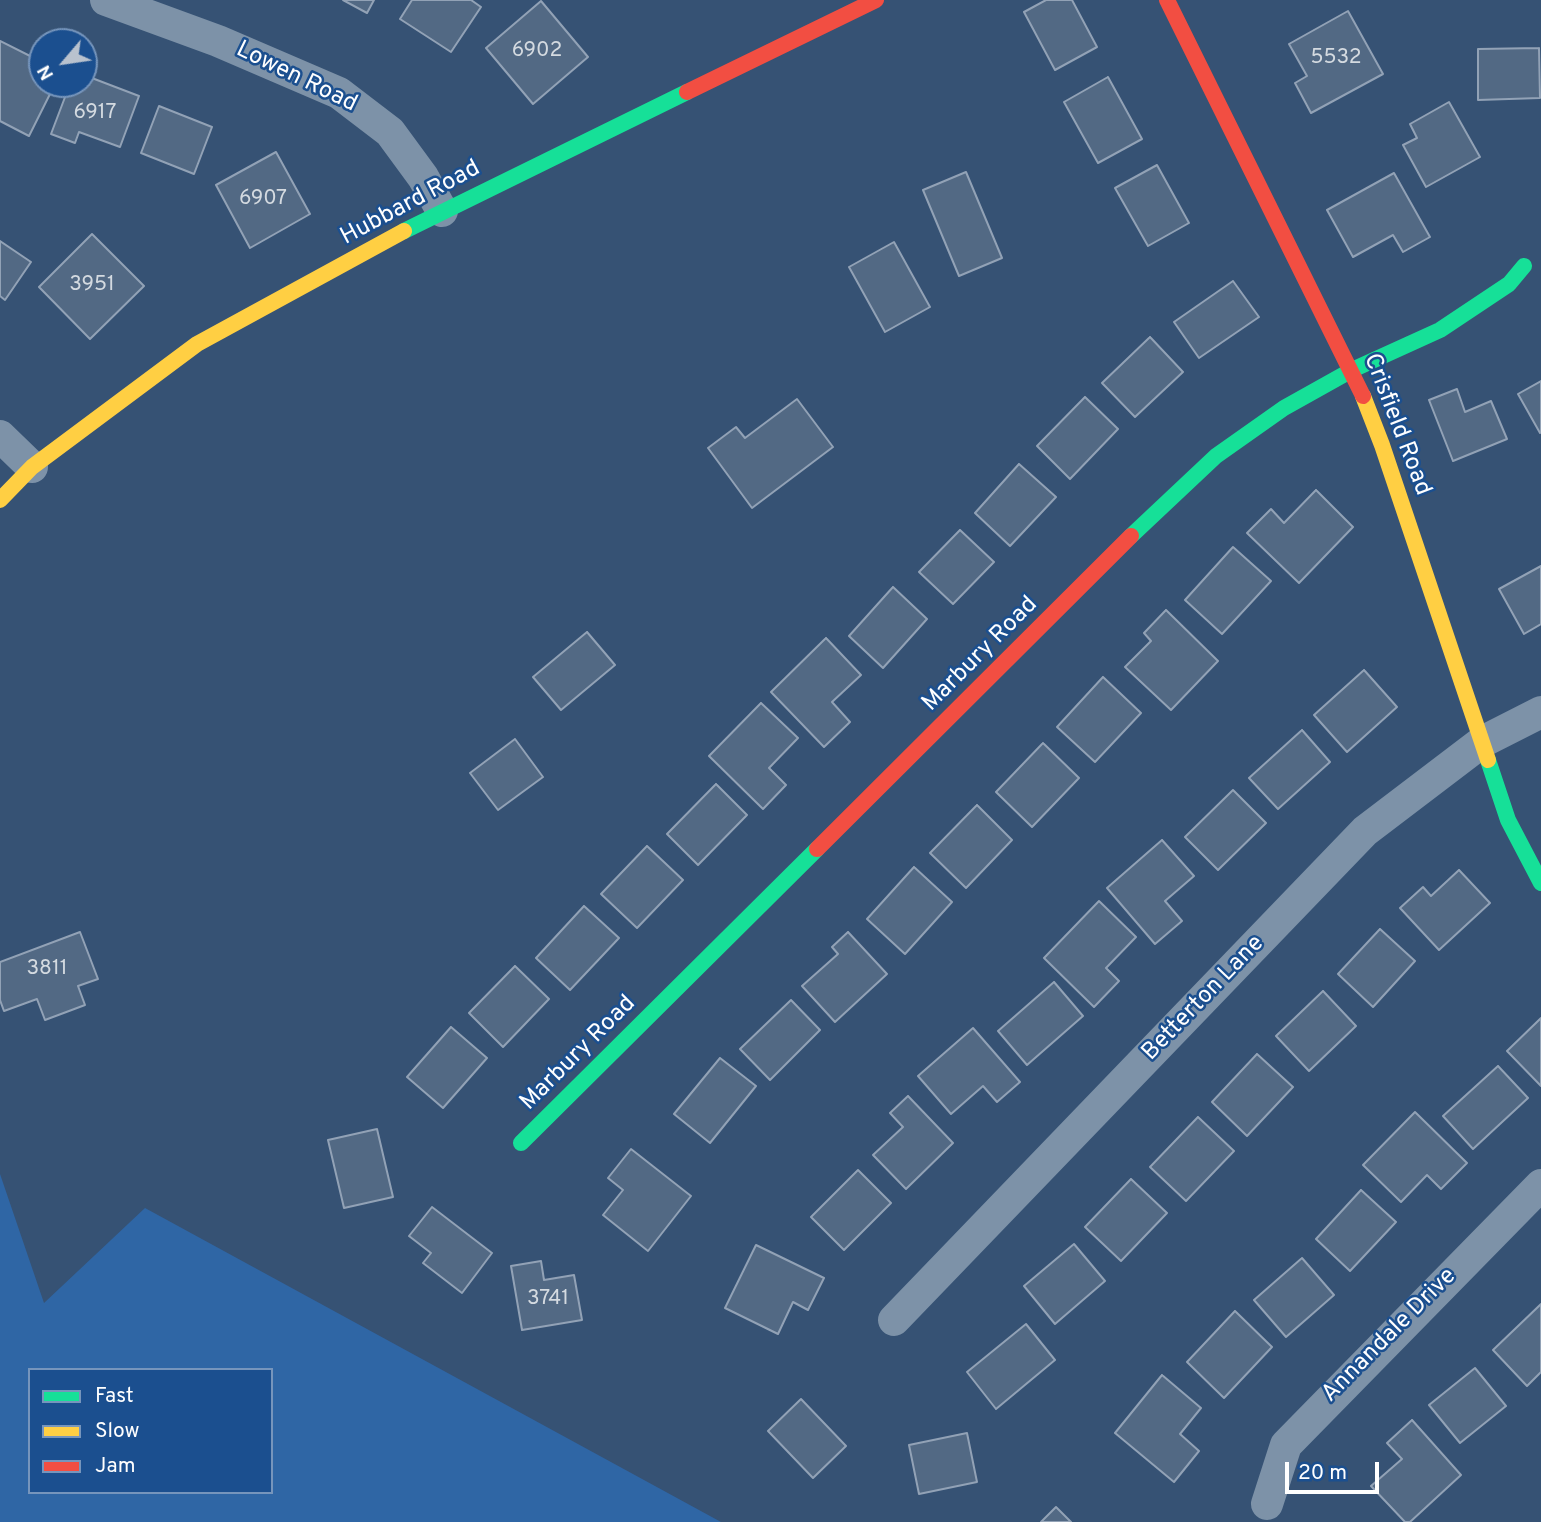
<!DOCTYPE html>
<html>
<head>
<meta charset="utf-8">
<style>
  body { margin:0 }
  #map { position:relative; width:1541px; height:1522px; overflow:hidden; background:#365274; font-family:Overpass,sans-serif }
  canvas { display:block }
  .legend { position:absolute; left:28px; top:1368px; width:245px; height:126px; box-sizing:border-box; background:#1b4f8f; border:2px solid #7695bc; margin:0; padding:9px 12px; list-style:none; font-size:21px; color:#fff }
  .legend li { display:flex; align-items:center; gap:14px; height:35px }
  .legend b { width:35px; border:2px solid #7695bc }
  .north { position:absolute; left:28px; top:28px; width:70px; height:70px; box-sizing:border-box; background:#1b4f8f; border:2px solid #7695bc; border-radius:50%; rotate:241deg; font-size:19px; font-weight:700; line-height:28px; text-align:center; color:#fff }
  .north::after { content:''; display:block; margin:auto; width:24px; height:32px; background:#b9c2ce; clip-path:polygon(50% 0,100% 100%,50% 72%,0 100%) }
  .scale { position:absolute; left:1285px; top:1462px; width:94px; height:32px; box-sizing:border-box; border:4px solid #fff; border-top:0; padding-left:9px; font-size:21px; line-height:24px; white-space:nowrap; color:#fff; -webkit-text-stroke:5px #1b4f8f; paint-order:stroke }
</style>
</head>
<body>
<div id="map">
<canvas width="1541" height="1522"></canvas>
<ul class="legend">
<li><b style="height:9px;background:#16e098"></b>Fast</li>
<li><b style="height:9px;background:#ffcf43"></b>Slow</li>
<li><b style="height:9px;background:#f24e42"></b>Jam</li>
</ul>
<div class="north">N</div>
<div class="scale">20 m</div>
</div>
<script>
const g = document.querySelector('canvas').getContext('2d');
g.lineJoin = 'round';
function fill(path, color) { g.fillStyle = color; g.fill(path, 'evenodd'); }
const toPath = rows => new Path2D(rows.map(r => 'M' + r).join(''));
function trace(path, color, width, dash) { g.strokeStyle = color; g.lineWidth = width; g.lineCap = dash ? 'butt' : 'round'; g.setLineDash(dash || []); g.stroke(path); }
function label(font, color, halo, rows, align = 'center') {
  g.font = font + ' Overpass,sans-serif'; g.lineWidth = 5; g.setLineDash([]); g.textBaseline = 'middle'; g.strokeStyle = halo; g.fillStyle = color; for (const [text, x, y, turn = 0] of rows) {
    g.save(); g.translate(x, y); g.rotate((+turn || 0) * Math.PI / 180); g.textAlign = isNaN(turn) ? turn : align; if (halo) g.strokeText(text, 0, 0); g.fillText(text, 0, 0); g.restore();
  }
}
fill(toPath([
  [0,1174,44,1303,145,1208,721,1522,0,1522],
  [30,1370,271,1370,271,1492,30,1492]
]), '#2f66a5');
const building = toPath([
  [343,0,374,0,367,13,343,0],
  [412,0,471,0,481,7,451,52,400,19,412,0],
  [1046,0,1072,0,1097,47,1055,70,1024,12,1046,0],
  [541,1,588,57,533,104,486,48,541,1],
  [1348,11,1383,74,1311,113,1295,83,1307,76,1289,44,1348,11],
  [0,41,42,62,42,84,55,84,29,136,0,121,0,41],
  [1539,48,1540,98,1478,100,1478,49,1539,48],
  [84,75,139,96,120,147,79,132,75,143,51,134,70,84,84,84,84,75],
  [1108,77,1142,139,1098,163,1064,102,1108,77],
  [1449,102,1480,157,1426,187,1403,145,1417,138,1410,124,1449,102],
  [159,106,212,127,194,174,141,153,159,106],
  [276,152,310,214,250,248,216,185,276,152],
  [1157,165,1189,223,1148,246,1115,188,1157,165],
  [966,172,1002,258,959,276,923,190,966,172],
  [1394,173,1430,237,1403,252,1393,235,1353,257,1327,210,1394,173],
  [92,234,144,286,90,339,39,287,92,234],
  [0,241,31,262,5,300,0,296,0,241],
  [894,242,930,307,885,332,849,267,894,242],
  [1233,281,1259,317,1199,358,1174,322,1233,281],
  [1150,337,1183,372,1135,417,1102,383,1150,337],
  [1541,381,1541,432,1540,433,1518,394,1541,381],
  [1457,389,1465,412,1491,401,1507,439,1453,461,1429,400,1457,389],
  [1085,397,1118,429,1070,479,1037,446,1085,397],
  [797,399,833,447,752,508,708,448,736,427,745,438,797,399],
  [1019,464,1056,497,1010,546,975,513,1019,464],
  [1316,490,1353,527,1299,583,1247,533,1271,509,1284,523,1316,490],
  [960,530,994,562,953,604,919,572,960,530],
  [1233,547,1271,581,1222,634,1185,600,1233,547],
  [1541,566,1541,624,1524,634,1499,589,1541,566],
  [893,587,927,619,883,668,849,636,893,587],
  [1166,610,1218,661,1171,710,1125,667,1151,641,1144,633,1166,610],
  [587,632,615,665,561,710,533,677,587,632],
  [826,638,861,675,832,702,850,722,824,747,771,692,826,638],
  [1364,670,1397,707,1347,752,1314,715,1364,670],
  [1103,677,1141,713,1095,762,1057,727,1103,677],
  [761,703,798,738,769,768,786,785,763,809,709,756,761,703],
  [1302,730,1330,762,1278,809,1249,778,1302,730],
  [515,739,543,777,498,810,470,773,515,739],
  [1043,743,1079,778,1032,827,996,792,1043,743],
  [716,784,747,815,698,865,667,834,716,784],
  [1233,790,1266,823,1218,870,1185,837,1233,790],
  [977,805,1012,840,966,888,930,853,977,805],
  [1162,840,1194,876,1165,901,1182,921,1155,944,1107,888,1162,840],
  [647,846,683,880,637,928,601,894,647,846],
  [914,867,952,902,905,954,867,919,914,867],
  [1459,870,1490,903,1439,950,1400,908,1423,887,1431,896,1459,870],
  [1099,901,1136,937,1106,968,1119,981,1094,1007,1044,958,1099,901],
  [584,906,619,938,570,990,536,958,584,906],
  [1380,929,1415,961,1373,1007,1338,974,1380,929],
  [80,932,98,979,78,986,85,1005,45,1020,37,999,4,1011,0,1000,0,962,80,932],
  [848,932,887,974,835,1022,802,986,838,954,832,947,848,932],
  [515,966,549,999,503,1047,469,1013,515,966],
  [1054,982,1083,1016,1027,1065,998,1031,1054,982],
  [1323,991,1356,1026,1309,1071,1276,1036,1323,991],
  [791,1000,820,1030,770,1080,740,1049,791,1000],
  [1541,1018,1541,1086,1507,1051,1541,1018],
  [451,1027,487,1058,443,1108,407,1077,451,1027],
  [973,1028,1020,1082,997,1102,983,1086,951,1114,918,1076,973,1028],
  [1257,1054,1293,1087,1247,1136,1212,1102,1257,1054],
  [720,1058,756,1086,710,1143,674,1114,720,1058],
  [1498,1066,1528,1098,1473,1149,1443,1116,1498,1066],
  [908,1096,953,1143,906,1189,873,1155,903,1127,890,1113,908,1096],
  [1415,1112,1467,1163,1441,1189,1427,1175,1401,1202,1363,1165,1415,1112],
  [1198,1117,1234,1151,1186,1201,1150,1167,1198,1117],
  [377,1129,393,1197,344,1208,328,1140,377,1129],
  [631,1149,691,1196,648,1251,603,1215,623,1190,608,1178,631,1149],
  [858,1170,891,1203,844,1250,811,1217,858,1170],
  [1131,1179,1167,1213,1121,1261,1085,1227,1131,1179],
  [1361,1190,1396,1222,1350,1271,1316,1239,1361,1190],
  [432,1207,492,1253,462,1293,423,1263,431,1253,409,1236,432,1207],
  [1074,1244,1105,1281,1055,1324,1024,1286,1074,1244],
  [756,1245,824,1278,808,1310,793,1302,778,1334,725,1308,756,1245],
  [1302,1258,1334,1295,1286,1337,1254,1300,1302,1258],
  [541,1261,544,1280,574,1275,582,1320,522,1330,511,1266,541,1261],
  [1541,1304,1541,1372,1527,1386,1493,1350,1541,1304],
  [1235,1311,1272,1347,1224,1398,1187,1362,1235,1311],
  [1026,1324,1055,1360,996,1409,967,1372,1026,1324],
  [1475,1368,1506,1406,1460,1443,1429,1405,1475,1368],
  [1162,1375,1201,1408,1180,1434,1199,1451,1174,1482,1115,1433,1162,1375],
  [801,1399,846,1446,813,1478,768,1431,801,1399],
  [1412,1420,1461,1475,1410,1522,1405,1522,1371,1486,1402,1459,1387,1443,1412,1420],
  [967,1433,977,1482,919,1494,909,1445,967,1433],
  [1056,1507,1071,1522,1041,1522,1056,1507]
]);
fill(building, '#526984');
trace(building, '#92a2b6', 2);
trace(toPath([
  [106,0,218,41,339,93,390,132,423,177,442,211],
  [0,436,32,467],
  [894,1320,1365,831,1482,742,1541,712],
  [1267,1504,1286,1445,1541,1185]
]), '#7d92a8', 32);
trace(toPath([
  [404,231,687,92],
  [1131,536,1216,456,1284,408,1352,370,1440,330,1509,284,1524,266],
  [1488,760,1508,820,1541,883],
  [521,1143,817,849]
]), '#16e098', 16);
trace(toPath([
  [1363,396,1382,445,1488,760],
  [0,500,32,467,197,344,404,231]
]), '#ffcf43', 16);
trace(toPath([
  [1167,0,1363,396],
  [687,92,876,0],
  [817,849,1131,536]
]), '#f24e42', 16);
label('21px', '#d4dae0', null, [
  ["6902",537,52],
  ["5532",1336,59],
  ["6917",95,114],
  ["6907",263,200],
  ["3951",92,286],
  ["3811",47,970],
  ["3741",548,1300]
]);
label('24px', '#fff', '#1b4f8f', [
  ["Lowen Road",296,78,26],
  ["Hubbard Road",411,204,-28],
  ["Crisfield Road",1396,425,69],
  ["Marbury Road",981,655,-45],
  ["Betterton Lane",1204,999,-46],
  ["Marbury Road",579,1054,-45],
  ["Annandale Drive",1390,1336,-45]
]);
</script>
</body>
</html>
